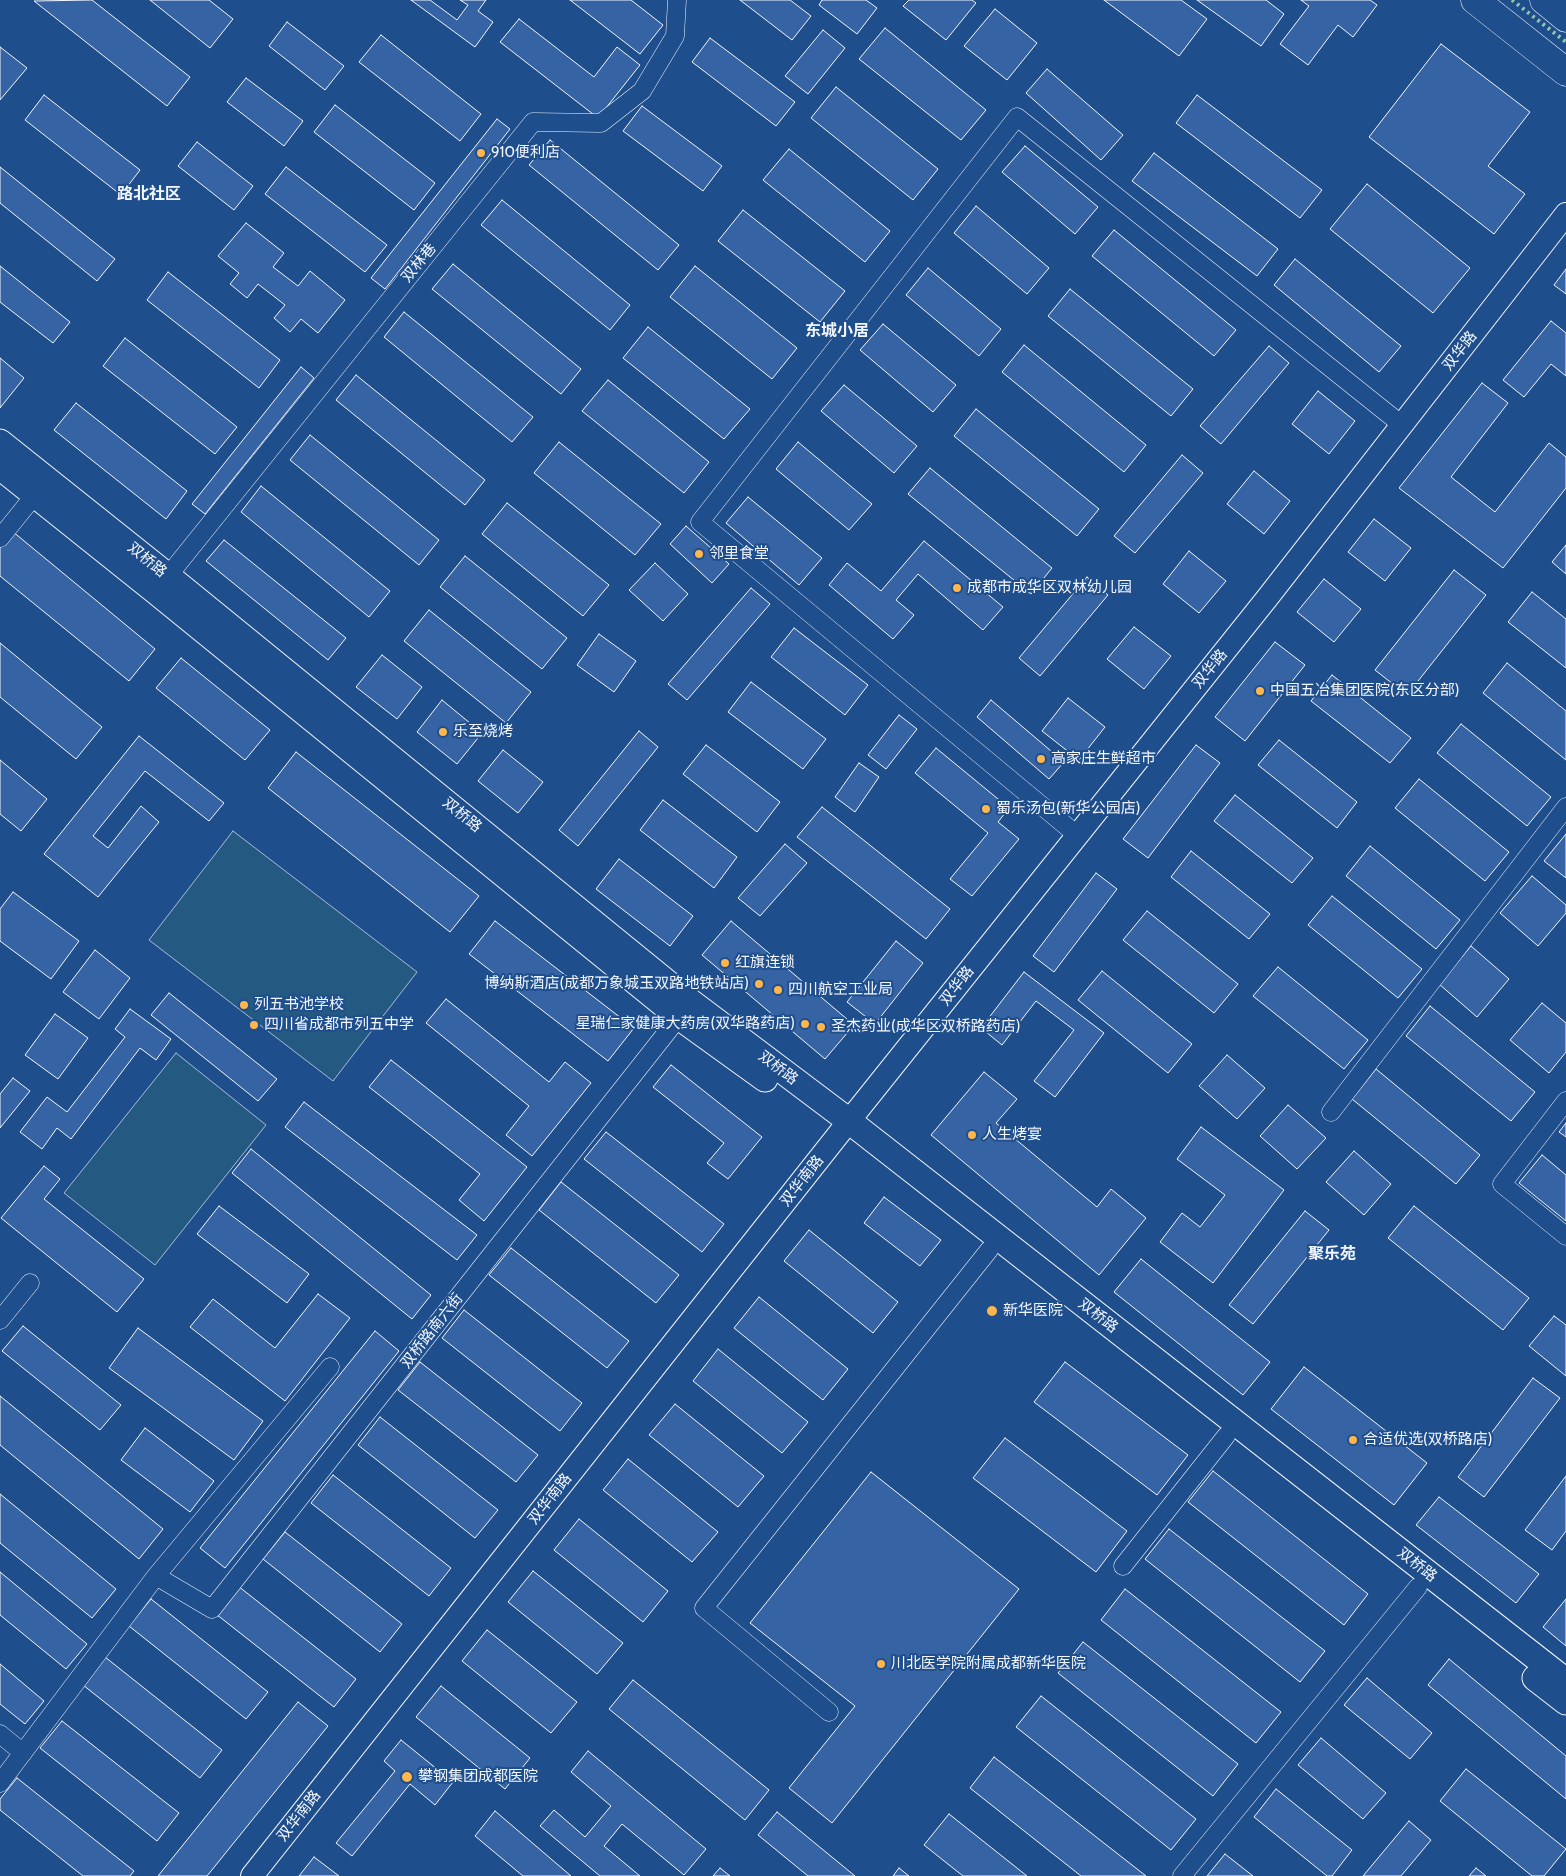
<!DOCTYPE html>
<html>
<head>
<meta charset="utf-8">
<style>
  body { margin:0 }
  canvas { display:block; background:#1f4e8c }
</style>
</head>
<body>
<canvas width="1566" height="1876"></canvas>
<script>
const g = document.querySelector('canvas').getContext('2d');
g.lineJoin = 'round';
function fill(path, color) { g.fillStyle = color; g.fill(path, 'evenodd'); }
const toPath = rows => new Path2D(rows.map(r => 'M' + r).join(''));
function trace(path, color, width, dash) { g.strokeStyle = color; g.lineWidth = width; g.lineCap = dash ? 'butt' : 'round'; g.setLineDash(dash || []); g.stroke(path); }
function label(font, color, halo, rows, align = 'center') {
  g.font = font + ' Cabin,"Noto Sans SC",sans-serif'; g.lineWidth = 4; g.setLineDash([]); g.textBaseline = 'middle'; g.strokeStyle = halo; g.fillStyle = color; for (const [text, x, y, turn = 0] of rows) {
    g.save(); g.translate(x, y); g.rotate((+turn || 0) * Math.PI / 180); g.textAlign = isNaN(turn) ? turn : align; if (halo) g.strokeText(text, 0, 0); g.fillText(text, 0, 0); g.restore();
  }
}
const green = toPath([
  [233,831,417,972,333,1081,149,940,233,831],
  [176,1053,266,1125,155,1265,64,1193,176,1053]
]);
fill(green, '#245a82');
trace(green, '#a8bbd7', 1);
const building = toPath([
  [92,0,190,77,167,106,34,1,92,0],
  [150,0,209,0,233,19,210,48,150,0],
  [411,0,430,0,457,20,468,5,460,0,486,0,478,11,493,22,475,47,411,0],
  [570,0,631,0,663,25,640,54,570,0],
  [740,0,790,0,811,16,792,40,740,0],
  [822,0,866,0,877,8,857,34,819,5,822,0],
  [909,0,972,0,976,3,946,40,903,6,909,0],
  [1104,0,1181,0,1207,19,1179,56,1104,0],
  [1197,0,1266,0,1284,14,1261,46,1197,0],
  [1301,0,1370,0,1377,5,1353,37,1338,25,1308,65,1280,44,1309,6,1301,0],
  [995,9,1037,43,1007,80,964,46,995,9],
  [519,19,594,77,617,47,640,65,598,118,500,42,519,19],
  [287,22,344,66,325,90,269,46,287,22],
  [885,28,986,110,961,140,859,59,885,28],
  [823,30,845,48,808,94,785,76,823,30],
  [381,35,481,114,460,141,359,62,381,35],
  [710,38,795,102,776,126,692,62,710,38],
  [1441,44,1530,112,1488,166,1525,194,1494,234,1369,137,1441,44],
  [0,47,27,68,0,100,0,47],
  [1047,69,1123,135,1101,160,1026,93,1047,69],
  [246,78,303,121,284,146,227,102,246,78],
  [836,87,938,169,913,200,811,118,836,87],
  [44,95,140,170,121,195,25,120,44,95],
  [1197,95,1322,190,1300,218,1176,123,1197,95],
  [335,105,435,183,414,210,314,132,335,105],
  [642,106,722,166,703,191,623,131,642,106],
  [497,119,510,129,385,289,371,278,497,119],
  [550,140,679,245,658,270,529,165,550,140],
  [197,142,253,186,234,210,178,166,197,142],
  [1025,146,1098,207,1075,234,1002,172,1025,146],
  [789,149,890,231,865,262,763,180,789,149],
  [1154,153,1278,249,1257,276,1132,181,1154,153],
  [0,167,115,259,97,281,0,203,0,167],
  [286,167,387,245,365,272,265,194,286,167],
  [1367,184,1470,268,1433,313,1330,229,1367,184],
  [502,200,630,305,610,330,481,225,502,200],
  [976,206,1049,268,1027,294,954,233,976,206],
  [743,210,845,291,820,322,718,241,743,210],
  [246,223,284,253,273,267,298,286,310,271,345,300,318,333,301,319,290,332,274,318,285,305,258,284,247,298,230,284,239,273,218,256,246,223],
  [1114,230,1236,330,1214,356,1092,256,1114,230],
  [1295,259,1401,346,1379,372,1274,285,1295,259],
  [453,264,581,369,561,394,432,289,453,264],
  [0,266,70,322,53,343,0,302,0,266],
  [695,266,797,348,772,379,670,297,695,266],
  [928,268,1001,329,979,356,906,295,928,268],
  [1566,269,1566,294,1554,285,1566,269],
  [168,272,280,360,259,388,147,300,168,272],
  [1070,289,1193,389,1171,416,1048,316,1070,289],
  [404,312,533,417,512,442,384,337,404,312],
  [1551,321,1566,333,1566,376,1551,364,1524,397,1503,380,1551,321],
  [883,324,956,385,933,412,860,350,883,324],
  [648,327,750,409,724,439,623,358,648,327],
  [125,338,237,427,215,454,103,366,125,338],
  [1024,345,1146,445,1124,472,1002,372,1024,345],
  [1269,346,1289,363,1221,444,1200,426,1269,346],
  [0,358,24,378,0,408,0,358],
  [301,367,314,378,205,514,192,504,301,367],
  [356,375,485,480,465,505,336,400,356,375],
  [608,380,709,462,684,493,582,411,608,380],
  [1482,383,1508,403,1451,477,1495,512,1549,443,1566,457,1566,488,1503,568,1399,488,1482,383],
  [844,385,917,446,894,473,821,411,844,385],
  [1318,391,1355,421,1329,454,1292,424,1318,391],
  [76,403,187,491,166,519,54,430,76,403],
  [976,409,1099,509,1077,536,954,436,976,409],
  [310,435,439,540,419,565,290,460,310,435],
  [559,442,661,524,635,555,534,473,559,442],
  [798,442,872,504,849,530,776,469,798,442],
  [1182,455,1203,473,1135,553,1114,536,1182,455],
  [930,468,1052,568,1031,594,908,494,930,468],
  [1254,471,1290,501,1264,534,1227,504,1254,471],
  [261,486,390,591,369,617,241,512,261,486],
  [748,497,822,558,799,585,726,523,748,497],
  [507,503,609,585,583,616,482,534,507,503],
  [1374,519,1411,548,1385,581,1348,552,1374,519],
  [686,526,729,564,712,583,670,544,686,526],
  [12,531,155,649,129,681,0,576,0,545,12,531],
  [224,540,346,638,328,660,206,561,224,540],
  [924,541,1003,607,983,630,918,574,896,600,914,615,893,639,829,585,847,563,881,591,924,541],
  [1566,545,1566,574,1552,562,1566,545],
  [1189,551,1226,581,1199,613,1163,584,1189,551],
  [465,556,567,638,542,669,440,587,465,556],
  [655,563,688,594,663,621,629,590,655,563],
  [1454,570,1486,595,1407,695,1375,670,1454,570],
  [1087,577,1108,595,1040,676,1019,658,1087,577],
  [1324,579,1361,609,1334,642,1297,612,1324,579],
  [751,588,770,604,687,700,668,684,751,588],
  [1532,592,1566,619,1566,668,1508,622,1532,592],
  [429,610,531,692,506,723,404,641,429,610],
  [1134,627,1171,656,1144,689,1107,659,1134,627],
  [794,628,868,685,845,715,771,657,794,628],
  [599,634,636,661,614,692,577,665,599,634],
  [1275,642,1305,665,1245,741,1215,717,1275,642],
  [0,643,102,727,76,759,0,697,0,643],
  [382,655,422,687,397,719,356,687,382,655],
  [181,658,270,730,245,760,156,688,181,658],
  [1507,663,1566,711,1566,760,1483,693,1507,663],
  [1332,675,1411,738,1390,763,1311,701,1332,675],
  [751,682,826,739,803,769,728,712,751,682],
  [1068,698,1105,727,1079,760,1042,731,1068,698],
  [442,700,482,733,457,764,417,732,442,700],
  [991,700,1064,762,1049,779,977,717,991,700],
  [899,715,917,729,886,769,868,755,899,715],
  [1461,724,1551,797,1527,826,1437,753,1461,724],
  [639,731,658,747,578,846,559,830,639,731],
  [139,736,224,803,209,821,145,771,93,836,108,848,141,806,159,822,98,897,44,854,139,736],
  [1279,740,1357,802,1337,828,1258,765,1279,740],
  [706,745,780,802,757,832,683,774,706,745],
  [1196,745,1220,763,1148,858,1123,839,1196,745],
  [936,748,1009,808,998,822,1019,839,972,896,950,879,988,833,915,773,936,748],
  [503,750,543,782,518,813,478,781,503,750],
  [296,752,479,896,450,932,268,788,296,752],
  [0,760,47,799,21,831,0,814,0,760],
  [859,763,879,777,855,812,835,797,859,763],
  [1419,779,1509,852,1485,881,1395,808,1419,779],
  [1235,795,1313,858,1292,883,1214,821,1235,795],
  [663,800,737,857,714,888,640,830,663,800],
  [822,807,950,909,926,939,797,837,822,807],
  [1566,834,1566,878,1544,861,1566,834],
  [785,844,807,863,760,916,738,898,785,844],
  [1370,846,1460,920,1436,949,1346,876,1370,846],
  [1191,851,1270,914,1249,939,1171,877,1191,851],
  [619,859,693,916,670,946,596,889,619,859],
  [1096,873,1117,889,1054,972,1033,956,1096,873],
  [1532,876,1566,905,1566,913,1538,946,1500,913,1532,876],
  [13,892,79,941,51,979,0,941,0,909,13,892],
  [1332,896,1422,969,1398,998,1308,925,1332,896],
  [1147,911,1238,984,1214,1013,1123,940,1147,911],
  [495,921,634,1028,608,1061,469,954,495,921],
  [731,921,854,1025,825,1059,702,955,731,921],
  [896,941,923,963,875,1024,847,1002,896,941],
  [1471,946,1509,979,1477,1017,1439,984,1471,946],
  [95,950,130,978,99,1019,63,992,95,950],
  [1278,967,1368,1040,1344,1069,1253,996,1278,967],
  [1102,971,1192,1044,1168,1073,1078,1000,1102,971],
  [1024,972,1104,1033,1055,1097,1034,1081,1074,1030,1036,1001,1002,1045,981,1028,1024,972],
  [169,993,277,1079,258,1101,151,1015,169,993],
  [446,999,549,1082,565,1062,591,1083,532,1156,506,1135,529,1106,426,1023,446,999],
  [1542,1003,1566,1023,1566,1052,1549,1073,1510,1040,1542,1003],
  [1430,1006,1535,1092,1511,1121,1406,1036,1430,1006],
  [130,1009,171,1039,156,1060,140,1048,71,1139,57,1128,42,1149,20,1132,47,1097,67,1112,125,1037,115,1029,130,1009],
  [55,1014,88,1038,58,1079,25,1055,55,1014],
  [1227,1055,1265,1088,1237,1119,1199,1086,1227,1055],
  [391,1060,527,1167,484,1221,459,1200,480,1174,369,1087,391,1060],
  [671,1065,762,1137,728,1179,707,1163,724,1143,653,1087,671,1065],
  [1376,1069,1480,1155,1456,1184,1352,1099,1376,1069],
  [984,1072,1017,1099,996,1123,1097,1207,1111,1189,1146,1218,1099,1275,931,1135,984,1072],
  [13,1078,30,1091,0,1128,0,1094,13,1078],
  [304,1102,477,1235,457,1260,285,1127,304,1102],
  [1288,1105,1326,1138,1297,1169,1260,1136,1288,1105],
  [1566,1123,1566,1137,1559,1132,1566,1123],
  [1201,1127,1284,1190,1213,1283,1160,1242,1182,1213,1200,1227,1225,1195,1177,1159,1201,1127],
  [606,1132,724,1224,702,1252,584,1159,606,1132],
  [251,1149,431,1295,412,1319,232,1173,251,1149],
  [1354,1151,1391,1184,1364,1215,1326,1182,1354,1151],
  [1542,1155,1566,1175,1566,1221,1519,1183,1542,1155],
  [44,1166,60,1179,44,1199,144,1279,117,1312,1,1218,44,1166],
  [561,1182,679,1275,656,1303,539,1210,561,1182],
  [884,1197,941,1240,920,1266,864,1223,884,1197],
  [219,1206,309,1274,287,1303,197,1234,219,1206],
  [1414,1206,1529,1298,1503,1330,1388,1238,1414,1206],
  [1305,1211,1329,1230,1253,1324,1229,1305,1305,1211],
  [809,1230,898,1302,873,1333,784,1261,809,1230],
  [511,1248,629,1341,607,1368,489,1275,511,1248],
  [1141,1259,1270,1362,1243,1395,1114,1292,1141,1259],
  [318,1294,350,1318,285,1401,190,1327,213,1299,275,1348,318,1294],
  [759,1297,848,1369,823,1400,734,1328,759,1297],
  [464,1310,582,1403,560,1431,442,1338,464,1310],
  [1554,1316,1566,1325,1566,1376,1529,1346,1554,1316],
  [23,1326,121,1405,100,1430,2,1351,23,1326],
  [138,1328,263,1421,234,1460,109,1368,138,1328],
  [375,1331,399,1351,225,1568,200,1548,375,1331],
  [718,1349,808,1422,782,1453,693,1381,718,1349],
  [420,1362,538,1455,516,1482,398,1390,420,1362],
  [1065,1362,1188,1455,1157,1495,1034,1402,1065,1362],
  [1304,1367,1427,1463,1394,1505,1271,1409,1304,1367],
  [1533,1378,1560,1398,1484,1497,1458,1477,1533,1378],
  [0,1396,163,1529,139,1559,0,1445,0,1396],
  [675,1404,764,1476,738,1507,649,1435,675,1404],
  [380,1417,498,1510,475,1538,358,1445,380,1417],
  [145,1428,214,1481,190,1512,121,1460,145,1428],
  [1005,1438,1127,1531,1096,1572,973,1478,1005,1438],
  [628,1459,718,1532,692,1562,603,1490,628,1459],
  [1213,1471,1368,1594,1344,1625,1188,1502,1213,1471],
  [871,1472,1019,1589,832,1823,789,1788,855,1706,750,1623,871,1472],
  [333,1475,451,1568,429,1596,311,1503,333,1475],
  [1566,1476,1566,1531,1552,1550,1525,1530,1566,1476],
  [0,1494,116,1589,92,1618,0,1543,0,1494],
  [1439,1497,1539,1574,1516,1603,1416,1525,1439,1497],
  [579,1519,668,1591,643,1622,554,1550,579,1519],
  [1169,1529,1325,1651,1300,1682,1145,1559,1169,1529],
  [285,1532,402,1624,380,1652,263,1559,285,1532],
  [533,1571,623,1643,597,1674,508,1602,533,1571],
  [0,1572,87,1644,66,1669,0,1615,0,1572],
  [238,1586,356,1679,334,1707,216,1614,238,1586],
  [1125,1589,1281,1712,1256,1743,1101,1620,1125,1589],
  [151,1599,268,1692,246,1719,129,1626,151,1599],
  [1566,1599,1566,1646,1543,1627,1566,1599],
  [487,1630,577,1702,551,1733,462,1661,487,1630],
  [1083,1642,1238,1764,1213,1796,1058,1673,1083,1642],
  [105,1657,222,1750,200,1778,83,1685,105,1657],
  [1449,1659,1566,1756,1566,1799,1428,1685,1449,1659],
  [0,1664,44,1701,25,1724,0,1704,0,1664],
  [1367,1678,1432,1733,1410,1759,1344,1705,1367,1678],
  [633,1680,769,1790,745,1820,609,1709,633,1680],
  [441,1686,530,1758,505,1789,416,1717,441,1686],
  [1041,1696,1196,1819,1171,1850,1016,1727,1041,1696],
  [298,1702,328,1726,207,1876,158,1876,298,1702],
  [62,1721,179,1813,157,1841,40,1748,62,1721],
  [1321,1738,1386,1793,1363,1819,1298,1765,1321,1738],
  [401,1740,453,1782,435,1805,410,1784,352,1856,336,1843,395,1771,384,1761,401,1740],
  [588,1751,706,1849,684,1875,622,1824,604,1846,640,1876,600,1876,540,1826,554,1810,585,1837,611,1806,571,1772,588,1751],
  [994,1757,1146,1876,1081,1876,970,1788,994,1757],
  [1466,1769,1566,1849,1544,1876,1532,1876,1440,1801,1466,1769],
  [17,1778,134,1871,130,1876,83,1876,0,1810,0,1799,17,1778],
  [1276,1789,1352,1850,1332,1876,1327,1876,1254,1817,1276,1789],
  [495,1811,571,1876,523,1876,475,1836,495,1811],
  [777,1812,855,1876,808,1876,758,1835,777,1812],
  [949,1814,1027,1876,963,1876,924,1845,949,1814],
  [1409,1821,1431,1840,1401,1876,1363,1876,1409,1821],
  [1225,1854,1253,1876,1207,1876,1225,1854],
  [314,1857,339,1876,299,1876,314,1857],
  [720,1868,730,1876,713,1876,720,1868],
  [899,1868,909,1876,893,1876,899,1868],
  [1476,1868,1486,1876,1469,1876,1476,1868]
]);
fill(building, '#3563a3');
trace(building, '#f2f6ff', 1);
const minor = toPath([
  [0,538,42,486],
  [168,576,533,122,601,123,642,91,675,36,677,0],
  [1077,835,700,522,1017,117,1402,425],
  [1566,1101,1502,1184,1566,1236],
  [1331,1112,1566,807],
  [0,1320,30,1283],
  [1123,1566,1226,1436],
  [156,1576,212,1609,686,1008],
  [829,1712,704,1608,989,1250],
  [0,1734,23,1753],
  [0,1783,156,1576,330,1367],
  [1182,1876,1418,1587]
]);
const tertiary = toPath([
  [252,1876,849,1121,1268,597,1566,214]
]);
const secondary = toPath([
  [0,442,168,576,691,1002,849,1121,1566,1681],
  [0,467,155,591,679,1017,765,1079],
  [1535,1678,1566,1702]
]);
const primary = toPath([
  [1475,0,1566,72],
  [1544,0,1566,18]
]);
trace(minor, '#f2f6ff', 19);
trace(tertiary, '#f2f6ff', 24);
trace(secondary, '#f2f6ff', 27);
trace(primary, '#f2f6ff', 29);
trace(minor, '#1f4e8c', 18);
trace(tertiary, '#1f4e8c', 22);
trace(secondary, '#1f4e8c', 25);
trace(primary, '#1f4e8c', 28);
trace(toPath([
  [1512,0,1566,42]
]), '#97c8a6', 4, [2.5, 4]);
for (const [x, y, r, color] of [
  [481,153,5,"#ffb74d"],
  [699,554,5,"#ffb74d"],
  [957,588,5,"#ffb74d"],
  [1260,691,5,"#ffb74d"],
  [443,732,5,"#ffb74d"],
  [1041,759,5,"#ffb74d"],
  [986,809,5,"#ffb74d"],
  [725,963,5,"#ffb74d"],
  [759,984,5,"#ffb74d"],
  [778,990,5,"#ffb74d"],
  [244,1005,5,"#ffb74d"],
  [805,1024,5,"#ffb74d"],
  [254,1025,5,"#ffb74d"],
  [821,1027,5,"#ffb74d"],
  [972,1135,5,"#ffb74d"],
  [992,1311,6,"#ffb74d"],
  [1353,1440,5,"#ffb74d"],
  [881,1664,5,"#ffb74d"],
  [407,1777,6,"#ffb74d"]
]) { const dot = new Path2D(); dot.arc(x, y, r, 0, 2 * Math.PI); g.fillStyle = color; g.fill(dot); trace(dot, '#1f4e8c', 2); }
label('15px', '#f2f6ff', '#1f4e8c', [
  ["910便利店",491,153],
  ["邻里食堂",709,554],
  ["成都市成华区双林幼儿园",967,588],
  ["中国五冶集团医院(东区分部)",1270,691],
  ["乐至烧烤",453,732],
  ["高家庄生鲜超市",1051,759],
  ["蜀乐汤包(新华公园店)",996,809],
  ["红旗连锁",735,963],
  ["博纳斯酒店(成都万象城玉双路地铁站店)",749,984,"right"],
  ["四川航空工业局",788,990],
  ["列五书池学校",254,1005],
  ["星瑞仁家健康大药房(双华路药店)",795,1024,"right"],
  ["四川省成都市列五中学",264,1025],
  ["圣杰药业(成华区双桥路药店)",831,1027],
  ["人生烤宴",982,1135],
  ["新华医院",1003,1311],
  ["合适优选(双桥路店)",1363,1440],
  ["川北医学院附属成都新华医院",891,1664],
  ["攀钢集团成都医院",418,1777]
], 'left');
label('15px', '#f2f6ff', '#1f4e8c', [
  ["双林巷",419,263,-51],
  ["双华路",1460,351,-52],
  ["双桥路",147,560,39],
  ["双华路",1210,669,-51],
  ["双桥路",462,815,39],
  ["双华路",957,986,-52],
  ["双桥路",778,1068,37],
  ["双华南路",802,1181,-52],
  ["双桥路",1098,1316,38],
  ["双桥路南六街",432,1331,-52],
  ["双华南路",550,1499,-52],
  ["双桥路",1417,1565,38],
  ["双华南路",299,1816,-52]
]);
label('bold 16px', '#f2f6ff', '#1f4e8c', [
  ["路北社区",149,194],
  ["东城小居",837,331],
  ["聚乐苑",1332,1254]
]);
</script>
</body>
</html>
